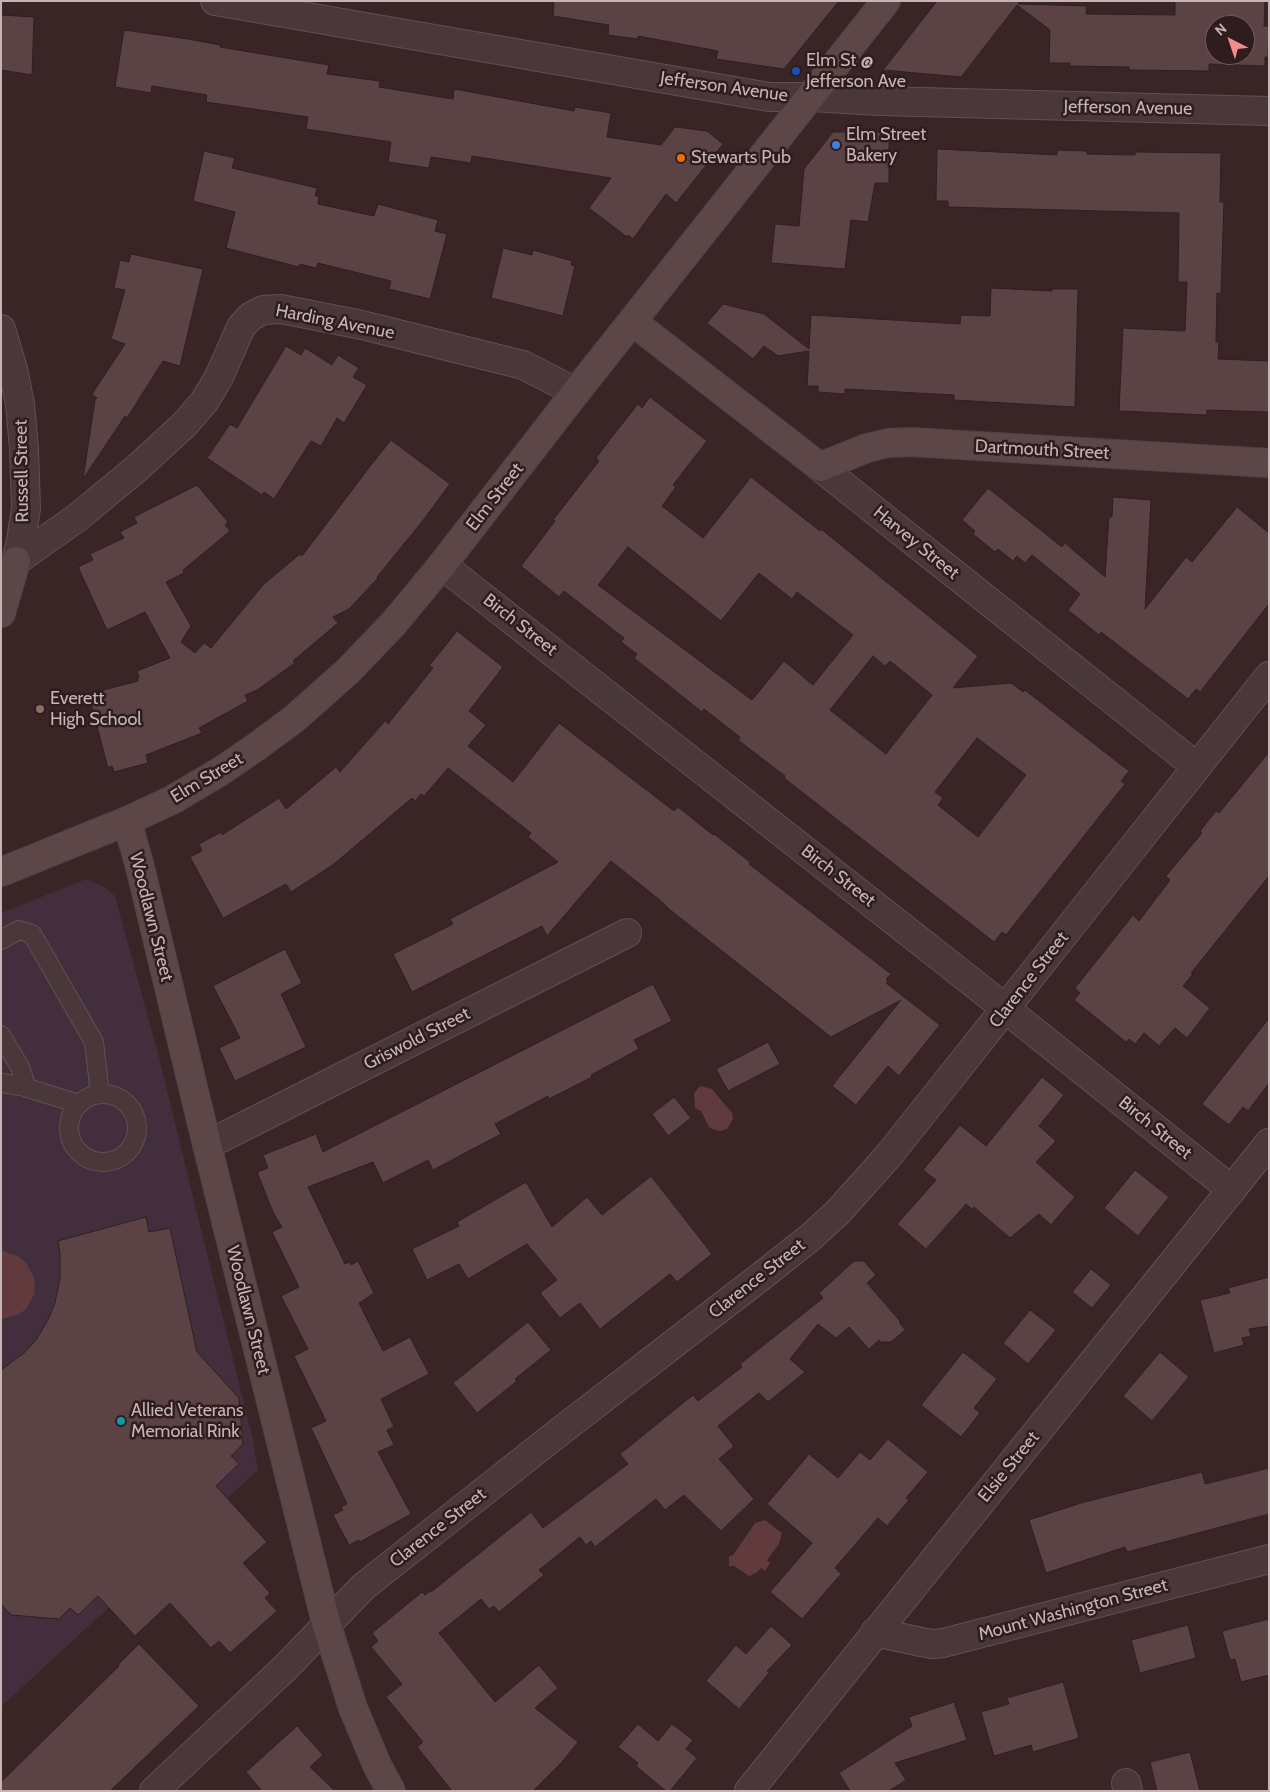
<!DOCTYPE html>
<html>
<head>
<meta charset="utf-8">
<style>
  body { margin:0 }
  #map { position:relative; width:1270px; height:1792px; overflow:hidden; background:#392426; font-family:Cabin,sans-serif }
  canvas { display:block }
  .frame { position:absolute; inset:0; border:2px solid #c6b3b4; pointer-events:none }
  .north { position:absolute; left:1205px; top:15px; width:50px; height:50px; box-sizing:border-box; background:#2f1d1e; border:1px solid #6b595a; border-radius:50%; rotate:319deg; font-size:14px; font-weight:700; line-height:20px; text-align:center; color:#c6b3b4 }
  .north::after { content:''; display:block; margin:auto; width:18px; height:22px; background:#f08d92; clip-path:polygon(50% 0,100% 100%,50% 72%,0 100%) }
</style>
</head>
<body>
<div id="map">
<canvas width="1270" height="1792"></canvas>
<div class="frame"></div>
<div class="north">N</div>
</div>
<script>
const g = document.querySelector('canvas').getContext('2d');
g.lineJoin = 'round';
function fill(path, color) { g.fillStyle = color; g.fill(path, 'evenodd'); }
const toPath = rows => new Path2D(rows.map(r => 'M' + r).join(''));
function trace(path, color, width, dash) { g.strokeStyle = color; g.lineWidth = width; g.lineCap = dash ? 'butt' : 'round'; g.setLineDash(dash || []); g.stroke(path); }
function label(font, color, halo, rows, align = 'center') {
  g.font = font + ' Cabin,sans-serif'; g.lineWidth = 5; g.setLineDash([]); g.textBaseline = 'middle'; g.strokeStyle = halo; g.fillStyle = color; for (const [text, x, y, turn = 0] of rows) {
    g.save(); g.translate(x, y); g.rotate((+turn || 0) * Math.PI / 180); g.textAlign = isNaN(turn) ? turn : align; if (halo) g.strokeText(text, 0, 0); g.fillText(text, 0, 0); g.restore();
  }
}
fill(toPath([
  [86,879,104,887,115,896,157,1050,253,1440,258,1470,3,1705,1,1705,1,913]
]), '#432e3d');
fill(toPath([
  [701,1086,712,1089,732,1113,733,1119,727,1129,720,1131,712,1129,709,1127,701,1111,695,1108,694,1094,698,1088],
  [1,1250,19,1257,26,1263,34,1278,35,1287,34,1295,25,1310,17,1315,1,1319],
  [765,1520,782,1533,779,1544,767,1560,770,1563,765,1571,761,1568,756,1573,749,1576,734,1566,729,1566,729,1556,733,1555,755,1523]
]), '#613a3e');
const building = toPath([
  [554,1,839,1,784,69,716,59,718,51,638,36,638,39,608,35,609,25,553,16,554,1],
  [937,1,1020,1,1018,4,1087,6,1086,14,1175,15,1175,1,1265,1,1264,26,1269,26,1268,57,1265,57,1265,66,1209,64,1209,71,1129,70,1129,67,1070,66,1070,63,1049,63,1050,30,1017,5,961,77,883,70,937,1],
  [1215,25,1245,25,1245,55,1215,55,1215,25],
  [1,15,34,17,32,75,1,70,1,15],
  [124,30,188,39,220,45,220,47,329,65,327,74,380,81,379,87,453,99,454,89,574,111,575,107,611,113,607,137,661,145,675,127,707,131,723,144,676,203,666,194,633,239,628,235,627,237,589,208,611,178,472,156,471,163,431,157,429,168,388,162,391,142,306,129,308,117,206,102,207,95,152,86,151,93,115,87,124,30],
  [833,132,889,132,889,183,875,183,868,222,851,220,845,269,771,263,775,224,799,226,804,169,833,132],
  [937,149,1057,155,1057,150,1087,151,1087,154,1135,155,1135,152,1221,153,1220,202,1224,202,1221,294,1217,293,1216,342,1219,342,1218,359,1269,361,1269,412,1207,410,1207,415,1119,411,1123,328,1185,331,1187,282,1178,282,1179,213,948,207,948,201,936,201,937,149],
  [204,151,235,158,232,168,317,188,315,196,319,196,318,204,374,216,378,204,438,220,435,231,447,234,430,299,389,289,391,281,318,263,316,268,300,264,299,267,226,248,235,212,193,201,204,151],
  [503,248,532,255,533,250,572,261,571,265,575,266,563,316,491,298,503,248],
  [131,254,203,269,180,366,163,361,127,418,125,416,83,479,95,400,97,398,92,394,125,344,111,339,125,290,114,288,120,260,129,262,131,254],
  [991,288,1052,291,1052,289,1078,289,1075,407,954,400,954,395,845,389,845,394,818,392,818,386,807,386,809,351,778,356,764,346,753,359,707,323,723,304,764,314,809,349,811,315,960,324,961,315,990,316,991,288],
  [286,346,301,355,305,348,332,365,338,355,359,368,353,377,367,385,344,423,337,418,321,446,311,441,274,499,264,492,262,495,207,458,230,424,237,428,286,346],
  [650,397,707,441,673,485,676,487,662,506,703,538,751,477,820,531,821,529,978,656,953,688,1011,683,1023,692,1025,690,1129,771,1121,781,1125,784,1006,935,1002,932,994,942,784,778,785,776,738,740,740,737,704,709,702,712,634,658,637,654,621,642,624,638,564,591,559,597,521,566,555,521,553,520,599,461,596,458,611,438,638,404,642,408,650,397],
  [628,547,721,621,759,573,792,599,797,592,853,635,813,685,784,661,752,700,598,585,628,547],
  [873,656,885,666,890,661,932,695,886,754,830,710,873,656],
  [977,738,1026,775,978,837,938,805,943,798,935,792,977,738],
  [391,440,450,484,421,523,377,577,378,578,349,609,333,617,338,623,293,661,295,663,257,690,245,695,248,701,199,728,202,733,146,755,148,763,114,772,112,766,108,768,90,700,94,699,92,693,138,681,137,679,139,678,137,671,170,658,145,612,107,630,78,567,93,560,90,554,124,538,120,532,137,523,134,517,197,485,228,522,225,525,230,531,183,570,184,573,166,582,191,626,181,642,195,653,204,643,211,648,263,585,300,554,302,556,371,465,391,440],
  [988,488,1062,547,1065,543,1105,577,1109,517,1112,517,1113,497,1151,500,1145,609,1186,557,1192,562,1237,507,1269,533,1269,604,1200,692,1196,689,1188,699,1101,632,1099,635,1068,610,1080,594,1032,555,1025,563,1017,556,1013,561,998,549,995,552,973,534,975,531,962,520,988,488],
  [457,631,503,667,469,711,486,725,468,746,513,782,559,723,674,811,678,807,713,835,714,834,750,862,749,864,891,974,886,979,888,981,886,983,940,1025,899,1076,888,1066,856,1105,832,1086,901,1000,831,1037,669,909,661,901,611,861,547,936,542,926,412,992,393,954,453,924,450,919,558,862,528,837,531,833,448,768,424,796,421,794,415,801,412,798,334,864,291,892,286,884,223,918,190,857,202,851,199,844,221,832,222,835,279,798,286,809,336,767,340,772,385,721,388,724,433,668,429,666,457,631],
  [1269,752,1269,876,1191,973,1193,974,1183,986,1210,1008,1187,1038,1175,1028,1159,1046,1144,1033,1135,1044,1129,1039,1126,1042,1074,1000,1080,993,1075,988,1133,915,1139,921,1170,880,1166,876,1202,833,1200,831,1216,811,1219,813,1269,752],
  [285,949,302,983,281,994,306,1047,235,1081,219,1048,240,1038,213,986,285,949],
  [653,984,672,1021,634,1040,639,1049,591,1075,592,1077,549,1099,548,1096,495,1124,501,1134,433,1170,428,1160,383,1183,373,1162,308,1187,345,1264,350,1262,351,1265,358,1261,374,1293,359,1303,383,1351,410,1337,429,1374,381,1399,394,1427,387,1430,394,1445,378,1452,411,1514,360,1542,359,1540,349,1545,333,1515,343,1510,341,1507,347,1504,311,1428,326,1421,294,1356,308,1349,281,1296,299,1287,272,1232,282,1227,273,1212,257,1172,268,1168,263,1155,316,1134,323,1152,653,984],
  [1269,1018,1269,1083,1248,1111,1243,1107,1229,1125,1202,1104,1269,1018],
  [768,1042,780,1064,728,1091,716,1069,768,1042],
  [1042,1077,1064,1095,1039,1126,1056,1141,1036,1162,1075,1197,1051,1225,1039,1214,1010,1238,974,1207,972,1209,966,1204,926,1249,897,1224,936,1180,923,1170,960,1125,986,1146,1042,1077],
  [674,1097,691,1118,668,1136,652,1114,674,1097],
  [1135,1170,1169,1197,1138,1236,1104,1208,1135,1170],
  [651,1176,712,1254,677,1282,670,1274,600,1329,580,1303,560,1318,540,1293,557,1280,527,1244,468,1279,459,1264,427,1280,412,1249,459,1226,457,1222,526,1182,552,1227,587,1197,602,1215,651,1176],
  [146,1217,149,1232,170,1228,197,1352,239,1398,243,1444,231,1456,239,1464,216,1486,267,1542,243,1563,270,1593,265,1598,277,1611,230,1653,219,1641,211,1648,170,1603,135,1636,98,1596,78,1615,70,1608,59,1619,11,1615,1,1604,1,1370,24,1353,36,1340,49,1318,55,1303,60,1278,60,1253,58,1241,146,1217],
  [854,1261,864,1261,876,1275,867,1283,900,1321,899,1322,905,1330,891,1342,881,1342,879,1340,869,1349,849,1327,836,1338,818,1324,790,1359,805,1372,768,1402,759,1393,718,1426,734,1446,719,1459,754,1499,721,1531,684,1495,665,1510,656,1499,595,1547,591,1541,586,1545,580,1537,539,1570,544,1575,499,1612,494,1606,489,1609,481,1599,439,1633,495,1702,539,1665,558,1688,535,1708,578,1742,562,1762,533,1791,452,1791,417,1747,423,1742,386,1697,402,1684,371,1647,378,1641,372,1633,422,1592,425,1595,430,1591,431,1592,531,1512,543,1528,628,1464,620,1454,693,1395,698,1401,742,1367,740,1364,823,1298,819,1293,854,1261],
  [1091,1269,1111,1285,1092,1308,1072,1292,1091,1269],
  [1269,1277,1269,1326,1249,1329,1251,1336,1242,1338,1244,1345,1214,1353,1200,1300,1230,1293,1228,1288,1269,1277],
  [1030,1310,1056,1330,1028,1364,1003,1343,1030,1310],
  [528,1322,551,1350,515,1379,517,1381,477,1413,453,1383,528,1322],
  [963,1352,997,1379,974,1408,980,1413,961,1437,921,1405,963,1352],
  [1160,1352,1189,1377,1152,1421,1123,1396,1160,1352],
  [888,1439,928,1472,906,1498,909,1500,887,1526,878,1518,835,1568,841,1574,802,1619,770,1592,812,1543,767,1504,809,1454,838,1478,860,1452,870,1460,888,1439],
  [1269,1468,1269,1514,1127,1552,1125,1547,1046,1573,1029,1520,1081,1503,1202,1472,1205,1484,1269,1468],
  [1269,1619,1269,1675,1241,1682,1235,1659,1230,1660,1222,1631,1269,1619],
  [1188,1625,1196,1658,1140,1673,1131,1640,1188,1625],
  [771,1626,792,1645,767,1671,769,1673,739,1709,706,1681,736,1645,746,1654,771,1626],
  [139,1644,199,1706,110,1791,1,1791,1,1782,119,1666,118,1665,139,1644],
  [1063,1682,1079,1738,1033,1752,1031,1745,994,1756,981,1712,1009,1704,1007,1698,1063,1682],
  [954,1702,967,1740,895,1763,906,1780,889,1791,850,1791,839,1773,912,1726,909,1717,954,1702],
  [638,1724,658,1741,672,1724,693,1740,686,1749,697,1758,670,1791,666,1791,636,1766,638,1763,618,1747,638,1724],
  [297,1726,323,1755,310,1767,335,1791,262,1791,246,1772,297,1726],
  [1190,1752,1200,1791,1157,1791,1150,1762,1190,1752]
]);
fill(building, '#5b4345');
trace(building, '#311f20', 1);
const lane = toPath([
  [1,940,19,930,32,934,94,1042,100,1094],
  [1,1035,20,1067,27,1088],
  [1,1083,21,1086,79,1104],
  '69 1128a34 34 0 1 1 68 0a34 34 0 1 1-68 0Z'
]);
const street = toPath([
  [215,1,769,97,811,97,880,101,1269,111],
  [1,329,13,369,20,404,24,449,26,508,21,541,16,561],
  [820,467,1197,767],
  [16,561,78,517,136,469,185,424,204,402,219,377,241,327,250,317,263,310,281,309,362,325,523,365,576,392],
  [442,565,977,986,1232,1190],
  [207,1145,627,933],
  [875,1632,921,1642,932,1644,943,1643,1269,1559],
  [1126,1783,1128,1791],
  [154,1791,285,1668,363,1587,558,1433,768,1271,812,1236,838,1212,889,1155,1269,676],
  [749,1791,1269,1143]
]);
const secondary = toPath([
  [633,322,820,467,867,448,888,443,910,442,1269,463],
  [1,613,16,561],
  [127,821,140,867,207,1145,327,1626,353,1708,377,1765,391,1791],
  [1,872,127,821,172,800,221,771,256,747,294,719,348,671,394,623,442,565,576,392,886,1]
]);
trace(lane, '#625051', 20);
trace(street, '#625051', 30);
trace(secondary, '#534142', 30);
trace(lane, '#4a3739', 18);
trace(street, '#4a3739', 28);
trace(secondary, '#5c4647', 28);
for (const [x, y, r, color] of [
  [796,71,5,"#1a4fb4"],
  [836,145,5,"#3f7fe0"],
  [681,158,5,"#e8710a"],
  [40,709,5,"#8d6e63"],
  [121,1421,5,"#0f9aa8"]
]) { const dot = new Path2D(); dot.arc(x, y, r, 0, 2 * Math.PI); g.fillStyle = color; g.fill(dot); trace(dot, '#2f1d1e', 2); }
label('18px', '#c6b3b4', '#2f1d1e', [
  ["Elm St @",806,61],
  ["Jefferson Ave",806,82],
  ["Elm Street",846,135],
  ["Bakery",846,156],
  ["Stewarts Pub",691,158],
  ["Everett",50,699],
  ["High School",50,720],
  ["Allied Veterans",131,1411],
  ["Memorial Rink",131,1432]
], 'left');
label('18px', '#c6b3b4', '#2f1d1e', [
  ["Jefferson Avenue",724,87,8],
  ["Jefferson Avenue",1128,108,1],
  ["Harding Avenue",335,322,11],
  ["Dartmouth Street",1042,450,3],
  ["Russell Street",22,471,-91],
  ["Elm Street",495,497,-52],
  ["Harvey Street",916,543,39],
  ["Birch Street",520,625,38],
  ["Elm Street",207,778,-31],
  ["Birch Street",838,876,38],
  ["Woodlawn Street",151,917,76],
  ["Clarence Street",1029,980,-52],
  ["Griswold Street",417,1039,-27],
  ["Birch Street",1155,1128,39],
  ["Clarence Street",757,1279,-38],
  ["Woodlawn Street",248,1310,76],
  ["Elsie Street",1009,1467,-51],
  ["Clarence Street",438,1528,-38],
  ["Mount Washington Street",1073,1610,-15]
]);
</script>
</body>
</html>
